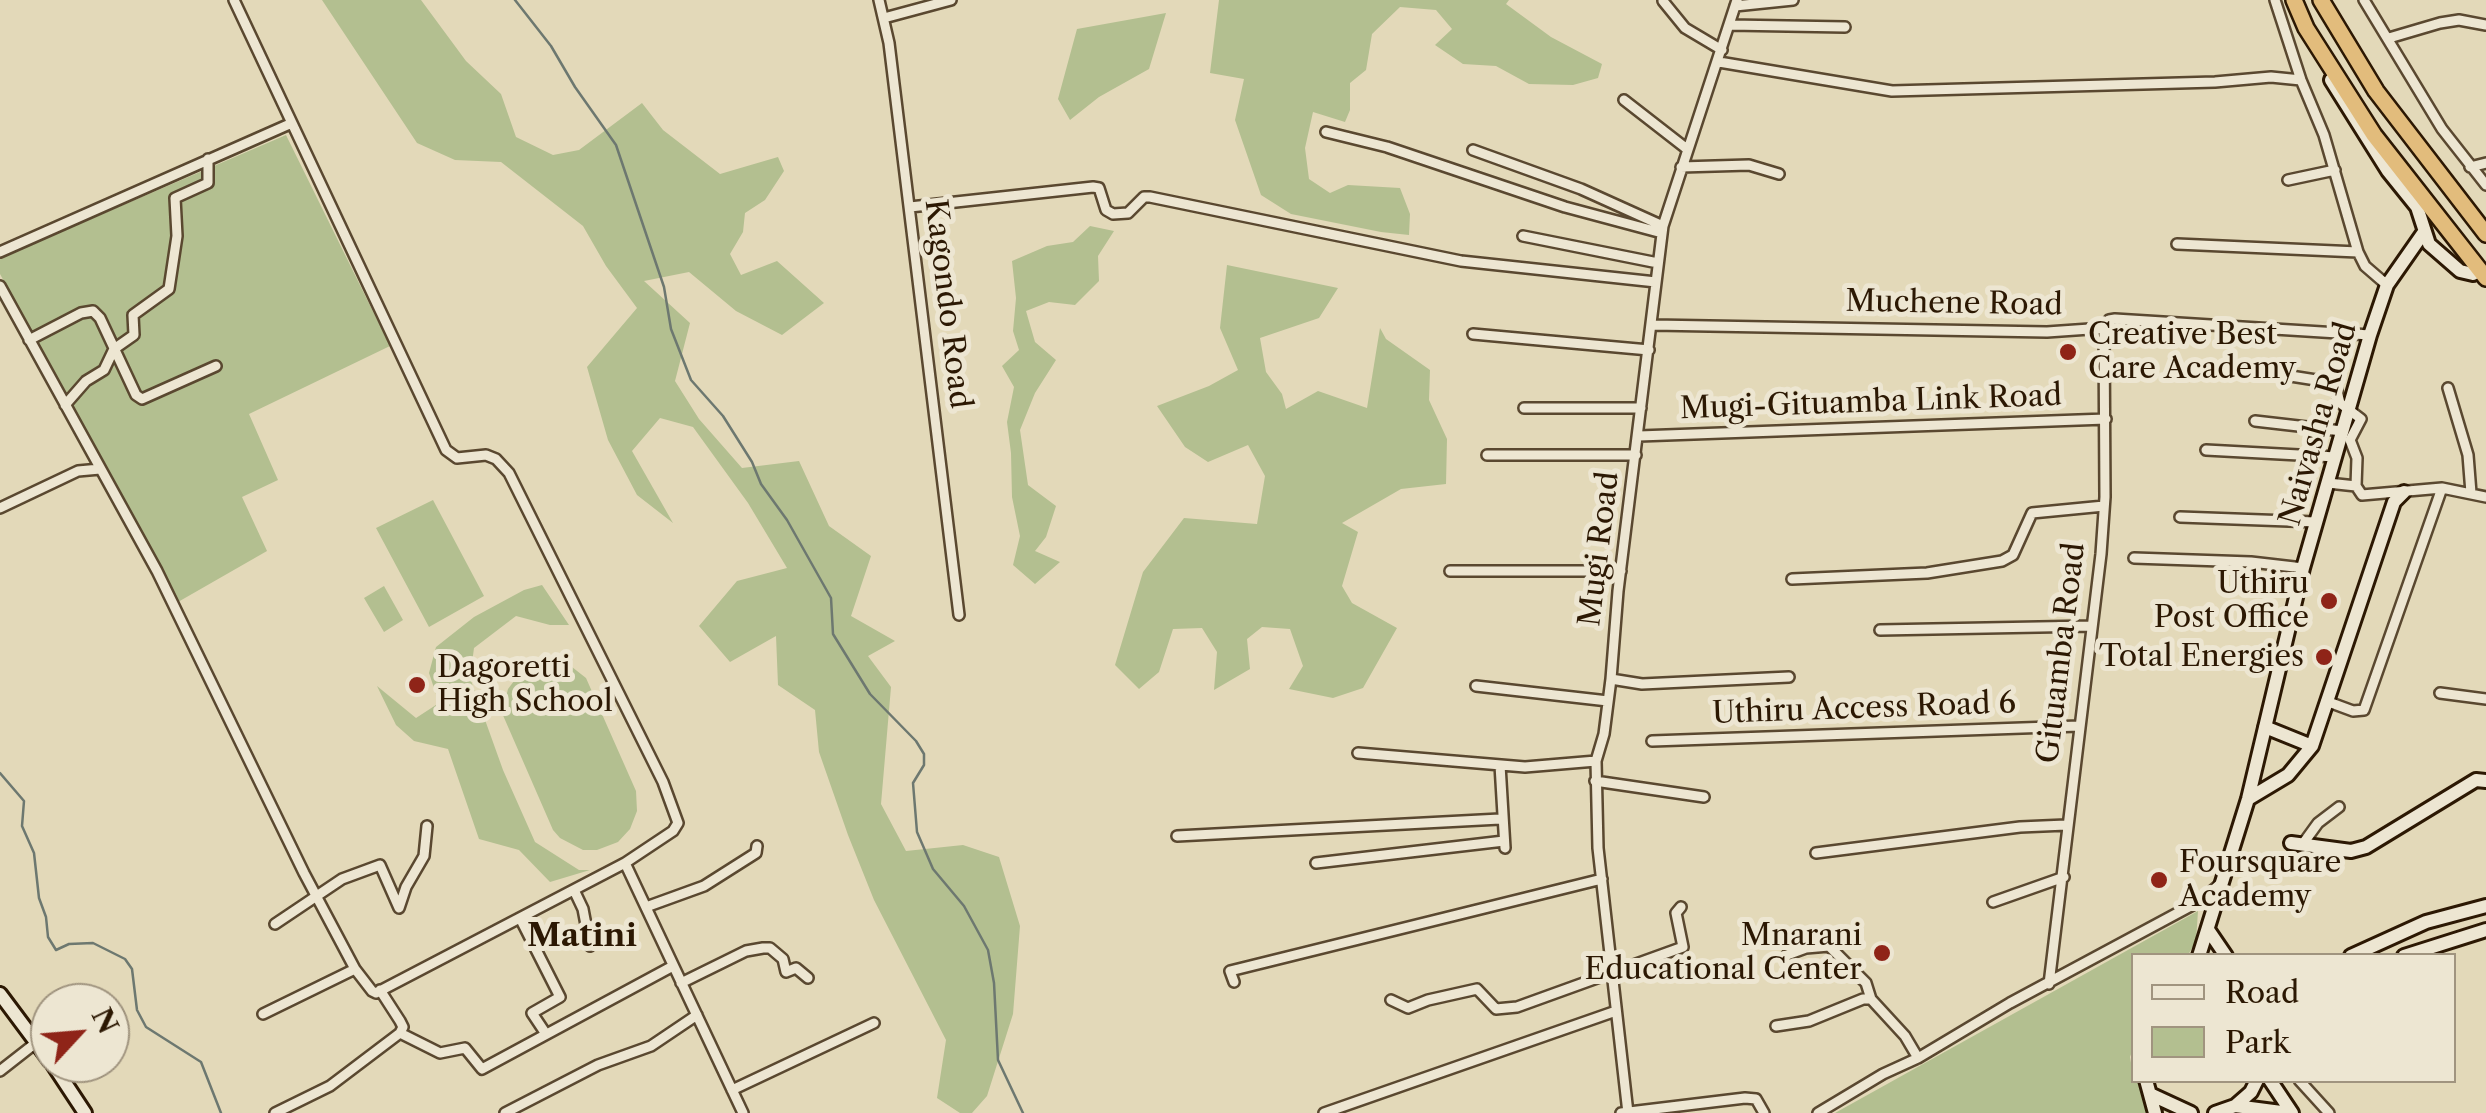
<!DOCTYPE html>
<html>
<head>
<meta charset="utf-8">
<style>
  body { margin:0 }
  #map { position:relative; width:2486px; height:1113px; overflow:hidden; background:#e3d9b9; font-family:"Libre Caslon Text",serif }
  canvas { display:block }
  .legend { position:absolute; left:2131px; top:953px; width:325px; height:130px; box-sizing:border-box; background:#ede6d2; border:2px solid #a0947f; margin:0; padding:12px 18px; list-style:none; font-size:30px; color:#2c1803 }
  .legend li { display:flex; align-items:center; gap:20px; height:50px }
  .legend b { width:50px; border:2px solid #a0947f }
  .north { position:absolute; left:30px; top:983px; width:100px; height:100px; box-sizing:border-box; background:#ede6d2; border:2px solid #a0947f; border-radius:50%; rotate:64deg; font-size:28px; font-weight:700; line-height:40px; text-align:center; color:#2c1803 }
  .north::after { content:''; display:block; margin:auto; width:35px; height:45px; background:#8f2418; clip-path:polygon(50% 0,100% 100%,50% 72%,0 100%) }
</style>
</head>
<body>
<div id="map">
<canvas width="2486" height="1113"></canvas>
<ul class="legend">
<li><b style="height:12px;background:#ede6d2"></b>Road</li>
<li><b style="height:28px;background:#b3bf90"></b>Park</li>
</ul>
<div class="north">N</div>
</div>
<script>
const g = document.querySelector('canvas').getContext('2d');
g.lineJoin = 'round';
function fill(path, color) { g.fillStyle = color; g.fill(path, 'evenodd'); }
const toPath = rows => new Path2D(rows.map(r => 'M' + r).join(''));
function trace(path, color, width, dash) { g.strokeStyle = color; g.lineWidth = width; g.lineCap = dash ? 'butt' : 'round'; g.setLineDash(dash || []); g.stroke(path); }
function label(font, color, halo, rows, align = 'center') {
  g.font = font + ' "Libre Caslon Text",serif'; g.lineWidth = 10; g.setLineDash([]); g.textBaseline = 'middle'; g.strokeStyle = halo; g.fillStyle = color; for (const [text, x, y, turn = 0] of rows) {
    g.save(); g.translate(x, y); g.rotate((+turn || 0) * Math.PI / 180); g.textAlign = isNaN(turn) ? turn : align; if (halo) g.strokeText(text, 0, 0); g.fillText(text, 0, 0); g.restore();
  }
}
fill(toPath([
  [322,0,421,0,466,61,501,94,516,137,553,155,579,150,642,103,663,130,720,174,778,157,784,171,765,200,745,213,743,232,730,254,741,275,777,261,824,303,782,335,736,311,689,272,644,281,690,323,675,381,699,419,742,468,799,461,829,526,871,556,851,616,895,641,868,656,891,687,881,804,906,851,963,845,999,857,1020,926,1013,1014,987,1096,972,1113,960,1113,937,1098,946,1040,874,900,848,835,819,752,815,710,778,685,776,636,730,662,699,626,737,581,787,568,748,503,693,427,660,418,632,451,673,523,637,495,608,440,587,367,637,308,606,266,583,226,501,162,455,160,417,143],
  [1219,0,1509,0,1506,4,1551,37,1602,64,1598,78,1573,85,1529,84,1496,66,1463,64,1435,45,1452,29,1436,10,1400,7,1372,34,1366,70,1350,83,1350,110,1345,122,1313,112,1305,148,1309,179,1330,193,1348,185,1400,188,1410,214,1409,235,1381,232,1291,214,1261,195,1235,120,1244,79,1210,73],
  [1166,13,1149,69,1099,97,1070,120,1058,99,1077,29],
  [286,135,390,346,249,414,278,480,242,497,267,551,178,602,0,274,0,258],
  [1090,226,1114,231,1098,256,1099,281,1075,305,1049,302,1026,311,1035,342,1056,360,1035,393,1020,430,1028,485,1056,506,1046,537,1035,551,1060,562,1035,584,1013,565,1020,536,1012,497,1011,453,1007,422,1014,387,1002,366,1019,350,1013,331,1016,298,1012,261,1047,246,1073,242],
  [1227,265,1338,288,1319,318,1260,338,1266,372,1282,394,1286,409,1318,391,1367,408,1380,328,1386,339,1430,370,1429,400,1447,439,1446,484,1401,489,1342,523,1358,532,1342,586,1352,603,1397,628,1363,688,1333,698,1289,689,1303,666,1290,629,1262,627,1247,639,1250,669,1214,690,1217,652,1202,628,1173,629,1159,672,1139,689,1115,665,1143,572,1184,518,1257,524,1265,476,1248,445,1208,462,1185,447,1157,406,1209,386,1238,370,1220,328],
  [433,500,484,596,429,627,376,528],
  [542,585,569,625,550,625,516,616,474,648,470,678,503,770,535,842,579,870,590,870,550,882,519,850,479,839,448,749,414,741,396,725,377,686,416,718,439,703,429,673,436,647,474,617,524,590],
  [384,586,403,620,384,632,364,598],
  [547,660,572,667,586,678,636,791,637,811,630,829,618,842,597,850,583,850,560,838,553,830,502,713,508,689,523,669],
  [2198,911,2196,941,2188,955,2134,956,2134,1046,2130,1057,2134,1080,2141,1081,2149,1113,1835,1113]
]), '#b3bf90');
trace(toPath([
  [515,0,551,46,575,87,616,145,664,287,671,329,691,380,723,416,752,462,761,484,787,520,831,598,833,634,870,694,916,741,924,754,924,765,913,783,917,832,933,869,964,906,988,950,994,983,998,1060,1023,1113],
  [0,773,24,801,22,826,34,853,39,898,46,917,48,937,56,950,69,944,93,943,125,959,132,969,137,1010,146,1027,201,1062,221,1113]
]), '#6d7870', 2.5);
const street = toPath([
  [234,0,446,450,457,458,486,455,496,459,509,473,663,782,678,823,673,831,625,863],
  [879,0,889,43,959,615],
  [2275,0,2301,80,2324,135,2358,252,2365,266,2387,285],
  [2364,0,2442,129,2486,185],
  [1663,1,1685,28,1722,50],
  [1735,6,1793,0],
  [884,18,951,0],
  [1730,25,1845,27],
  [2389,38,2440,23,2459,20,2486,25],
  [1719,62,1892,91,2215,82,2271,77,2301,80],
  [1624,100,1687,149],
  [1326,132,1387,147,1565,207,1662,233],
  [1473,150,1581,189,1663,226],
  [1681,167,1749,165,1779,174],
  [2470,167,2486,163],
  [2288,180,2335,170],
  [910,207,1093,187,1099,188,1106,210,1113,214,1128,213,1144,197,1150,197,1461,261,1656,282],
  [1523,236,1658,263],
  [2177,244,2358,252],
  [0,252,292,123],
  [0,286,157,571,304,873,355,969,372,991,376,993,625,863,743,1113],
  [1653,325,2047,332,2104,328,2109,320,2115,319,2370,335],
  [1473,334,1649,350],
  [29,340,81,313,93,311,100,318,136,395,142,399,216,366],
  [2278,374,2335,383,2340,403,2361,419,2350,440,2357,458,2356,486],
  [2448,388,2468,455,2471,493],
  [65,405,86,381,104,370,114,349,134,335,133,315,169,289,177,236,175,198,208,183,208,159],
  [1524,408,1641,408],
  [2255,421,2342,431],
  [1639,436,2106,419],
  [2206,450,2336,457],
  [1487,455,1636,455],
  [2328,483,2356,486,2362,495,2442,488,2486,497],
  [0,508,78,471,100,469],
  [2180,517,2316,522],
  [2134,558,2251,562,2303,568],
  [1450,571,1621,571],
  [1792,579,1927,573,2002,561,2013,555,2032,513,2104,506],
  [1880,630,2092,626],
  [1611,679,1642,684,1789,677],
  [1476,686,1608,701],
  [2440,693,2486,699],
  [2326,701,2353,711,2364,710,2442,488],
  [1652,741,2079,726],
  [1358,753,1525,767,1596,761],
  [1500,765,1505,848],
  [1595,781,1704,797],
  [1177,836,1500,819],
  [2302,845,2318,823,2339,807],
  [1816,853,2020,827,2066,825],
  [1316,863,1504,841],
  [574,890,583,909,590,946],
  [1993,902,2064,877],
  [646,907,704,886,756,853,757,846],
  [520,918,560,997,532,1013,546,1034],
  [275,924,342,879,380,865,399,908,406,887,424,856,427,826],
  [1787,955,1806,948,1829,946,1866,983,1871,999,1905,1036,1918,1058],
  [1234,982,1230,971,1602,879],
  [681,983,746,951,763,948,770,948,783,959,786,972,796,968,808,978],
  [2049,984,2101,554,2105,497,2104,328],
  [1391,1000,1408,1008,1428,1000,1477,989,1496,1009,1517,1007,1683,947,1676,913,1681,907],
  [263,1014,355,969],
  [1776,1026,1809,1021,1863,999,1871,999],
  [400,1033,440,1053,465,1048,482,1069,673,966],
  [0,1071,37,1042],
  [2299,1080,2329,1113],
  [732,1090,874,1023],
  [275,1113,330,1086,400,1033,403,1027,400,1021,380,990],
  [505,1113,598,1065,651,1046,697,1015],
  [1324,1113,1616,1011],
  [1621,1113,1745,1098,1756,1099,1764,1113],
  [1628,1113,1598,848,1596,761,1604,734,1611,679,1618,591,1663,226,1737,0],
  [1818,1113,1883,1074,1918,1058,2010,1003,2200,901,2219,885]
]);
const secondary = toPath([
  [2331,80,2388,171,2417,207,2429,244,2460,271,2473,274,2479,270],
  [2265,727,2312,746],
  [2248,799,2288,775,2312,746,2394,502,2404,492],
  [2291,843,2351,851,2366,847,2476,780,2486,781],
  [2209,931,2226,956],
  [2199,956,2248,799,2303,568,2370,335,2387,285,2424,232],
  [2351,956,2426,922,2486,906],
  [2404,956,2486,930],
  [0,994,50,1061],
  [52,1063,85,1113],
  [2146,1080,2155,1113],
  [2270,1080,2292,1113],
  [2152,1095,2191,1113],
  [2235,1106,2289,1113],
  [2215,1113,2235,1106,2251,1092,2257,1080]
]);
const highway = toPath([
  [2294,0,2306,28,2374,135,2486,278],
  [2321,0,2376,91,2486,234]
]);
trace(street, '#5a4830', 14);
trace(secondary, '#2c1803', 18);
trace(highway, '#2c1803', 20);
trace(street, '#ede6d2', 9);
trace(secondary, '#ede6d2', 12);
trace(highway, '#e2bc7c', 15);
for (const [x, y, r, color] of [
  [2068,352,10,"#8f2418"],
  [2329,601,10,"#8f2418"],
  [2324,657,10,"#8f2418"],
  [417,685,10,"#8f2418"],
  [2159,880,10,"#8f2418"],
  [1882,953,10,"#8f2418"]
]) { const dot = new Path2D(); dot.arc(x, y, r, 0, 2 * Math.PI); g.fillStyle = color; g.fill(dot); trace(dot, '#ede6d2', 4); }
label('30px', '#2c1803', '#ede6d2', [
  ["Kagondo Road",947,304,83],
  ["Muchene Road",1954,304,1],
  ["Mugi-Gituamba Link Road",1871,403,-2],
  ["Naivasha Road",2319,424,-74],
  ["Mugi Road",1600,549,-83],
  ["Gituamba Road",2062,653,-83],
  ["Uthiru Access Road 6",1864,709,-2]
]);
label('30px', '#2c1803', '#ede6d2', [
  ["Creative Best",2088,335],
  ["Care Academy",2088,369],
  ["Uthiru",2309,584,"right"],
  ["Post Office",2309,618,"right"],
  ["Total Energies",2304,657,"right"],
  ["Dagoretti",437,668],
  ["High School",437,702],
  ["Foursquare",2179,863],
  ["Academy",2179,897],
  ["Mnarani",1862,936,"right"],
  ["Educational Center",1862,970,"right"]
], 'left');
label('bold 32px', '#2c1803', '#ede6d2', [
  ["Matini",582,937]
]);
</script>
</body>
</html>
